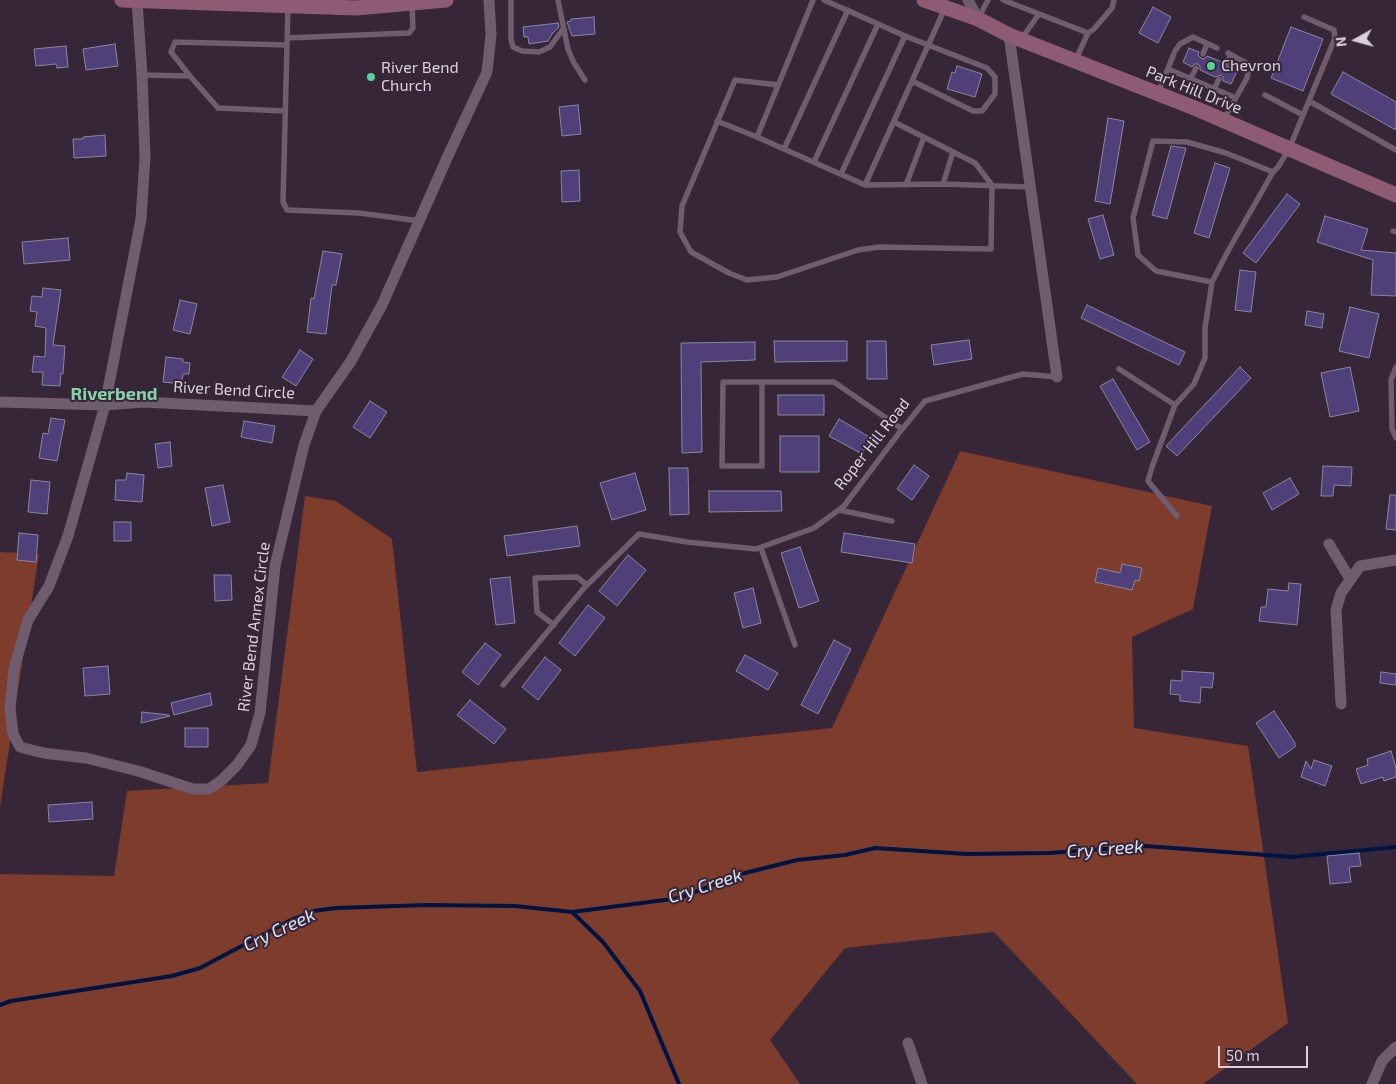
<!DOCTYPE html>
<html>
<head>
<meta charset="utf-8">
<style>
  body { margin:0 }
  #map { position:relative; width:1396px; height:1084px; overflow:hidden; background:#372637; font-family:"Exo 2",sans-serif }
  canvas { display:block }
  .north { position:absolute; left:1331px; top:15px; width:50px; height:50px; -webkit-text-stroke:4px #372637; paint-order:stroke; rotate:263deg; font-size:14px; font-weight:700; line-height:20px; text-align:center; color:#dbd0da }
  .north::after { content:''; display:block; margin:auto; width:18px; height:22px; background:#dbd0da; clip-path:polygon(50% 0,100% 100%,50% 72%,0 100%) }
  .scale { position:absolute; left:1218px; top:1046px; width:90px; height:22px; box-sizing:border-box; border:2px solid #dbd0da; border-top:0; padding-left:6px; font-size:15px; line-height:18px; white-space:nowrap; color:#dbd0da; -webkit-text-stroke:4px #372637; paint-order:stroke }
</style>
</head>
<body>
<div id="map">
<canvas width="1396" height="1084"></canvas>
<div class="north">N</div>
<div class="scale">50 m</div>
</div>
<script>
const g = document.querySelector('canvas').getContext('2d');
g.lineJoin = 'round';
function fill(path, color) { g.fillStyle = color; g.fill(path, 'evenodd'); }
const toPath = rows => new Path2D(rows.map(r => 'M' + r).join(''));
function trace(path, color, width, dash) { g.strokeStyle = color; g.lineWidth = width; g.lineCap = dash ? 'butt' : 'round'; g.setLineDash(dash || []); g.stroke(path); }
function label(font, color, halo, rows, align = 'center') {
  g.font = font + ' "Exo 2",sans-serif'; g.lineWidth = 4; g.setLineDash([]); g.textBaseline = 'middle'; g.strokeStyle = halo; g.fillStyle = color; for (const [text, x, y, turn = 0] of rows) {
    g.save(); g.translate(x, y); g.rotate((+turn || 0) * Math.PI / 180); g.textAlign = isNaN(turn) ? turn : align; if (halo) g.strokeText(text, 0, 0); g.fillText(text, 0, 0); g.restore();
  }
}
fill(toPath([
  [960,451,1212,506,1193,609,1132,637,1134,728,1248,746,1288,1023,1203,1084,1137,1084,994,932,845,948,770,1040,800,1084,0,1084,0,874,114,876,127,791,268,783,305,496,336,501,392,539,417,772,832,728],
  [0,552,39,554,0,807]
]), '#7d3c2c');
trace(toPath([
  [572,912,603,942,640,991,679,1084],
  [0,1005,11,1001,172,976,200,968,291,920,313,911,336,908,427,905,515,906,572,912,680,898,737,875,797,860,845,855,875,848,967,854,1049,853,1146,846,1292,857,1396,847]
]), '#001443', 4);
const building = toPath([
  [1153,7,1171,17,1158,43,1139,33,1153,7],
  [594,17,595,34,572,36,567,22,571,21,571,19,594,17],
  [558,23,559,27,552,34,548,41,529,44,528,37,524,37,523,27,558,23],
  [1291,27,1323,39,1303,91,1271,78,1291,27],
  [115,44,118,66,86,70,83,49,115,44],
  [66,46,68,67,57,68,56,64,36,66,34,49,66,46],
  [1189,48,1199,52,1198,55,1201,58,1204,59,1207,56,1222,62,1222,66,1224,68,1230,66,1238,69,1231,84,1223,81,1223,77,1221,75,1215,77,1200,70,1200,66,1198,64,1194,64,1192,67,1183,62,1189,48],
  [957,66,982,74,975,97,947,89,952,72,955,73,957,66],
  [1343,72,1396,102,1396,130,1331,94,1343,72],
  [578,105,581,134,562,136,559,107,578,105],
  [1108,118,1124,121,1110,204,1095,201,1108,118],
  [105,135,106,156,74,158,73,139,83,139,83,137,105,135],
  [1171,146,1186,148,1167,219,1152,215,1171,146],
  [1215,163,1230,168,1209,238,1194,233,1215,163],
  [579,170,580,201,562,202,561,171,579,170],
  [1287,194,1300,204,1256,263,1243,253,1287,194],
  [1103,215,1114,255,1100,259,1088,219,1103,215],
  [1325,216,1368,229,1361,250,1396,253,1396,296,1371,295,1373,260,1317,242,1325,216],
  [68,238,70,260,24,264,22,242,68,238],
  [323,251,342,254,336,285,332,285,326,334,307,332,311,298,314,299,323,251],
  [1240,270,1256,272,1251,312,1235,310,1240,270],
  [43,288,61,290,53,345,65,346,63,374,61,373,60,386,42,385,43,372,32,372,34,356,45,357,46,328,35,326,37,312,30,311,32,296,42,297,43,288],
  [180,300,197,304,190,334,173,330,180,300],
  [1087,305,1185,352,1179,365,1081,318,1087,305],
  [1350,307,1379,314,1369,358,1339,351,1350,307],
  [1307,311,1324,314,1322,328,1305,325,1307,311],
  [969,340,972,359,934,365,931,345,969,340],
  [774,341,847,341,847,361,775,362,774,341],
  [867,341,886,341,887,379,867,379,867,341],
  [755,342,755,360,701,362,702,452,682,453,681,343,755,342],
  [300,350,313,359,296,386,282,377,300,350],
  [166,357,183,359,183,362,190,363,189,374,183,374,181,384,163,382,166,357],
  [1240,367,1251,378,1177,456,1166,446,1240,367],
  [1350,367,1359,411,1330,417,1321,373,1350,367],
  [1113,379,1150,442,1137,450,1100,386,1113,379],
  [778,395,824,395,824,415,778,415,778,395],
  [370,401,387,412,370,438,353,427,370,401],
  [51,418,65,420,57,461,39,458,43,433,48,434,51,418],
  [839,419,871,438,862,454,829,436,839,419],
  [244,421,275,426,272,443,241,437,244,421],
  [780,436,819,436,819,472,780,472,780,436],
  [170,442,172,466,158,468,155,444,170,442],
  [914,465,929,476,912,500,897,489,914,465],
  [1323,466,1352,467,1351,486,1334,485,1333,496,1321,496,1323,466],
  [669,468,688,468,689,514,670,515,669,468],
  [127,473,144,475,142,502,115,500,116,480,126,480,127,473],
  [635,473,646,510,612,520,600,483,635,473],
  [1290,478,1299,494,1272,510,1263,493,1290,478],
  [31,480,50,482,47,514,28,512,31,480],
  [223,485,230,522,212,526,205,488,223,485],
  [709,491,781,491,782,511,709,512,709,491],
  [1390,495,1396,495,1396,530,1386,529,1390,495],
  [114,522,131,522,131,541,114,541,114,522],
  [577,526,580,546,507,556,504,536,577,526],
  [19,533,38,535,36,562,17,560,19,533],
  [844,533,915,544,912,563,841,552,844,533],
  [800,547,819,601,799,608,781,553,800,547],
  [628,555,646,570,617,606,599,591,628,555],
  [1122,564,1142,568,1139,581,1135,580,1132,590,1095,582,1098,568,1120,573,1122,564],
  [214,575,231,575,232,600,215,601,214,575],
  [510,577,515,623,496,625,490,579,510,577],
  [1289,583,1301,584,1297,625,1259,621,1261,607,1266,607,1268,589,1288,591,1289,583],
  [753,588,761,623,743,628,734,593,753,588],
  [588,605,605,618,575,656,559,643,588,605],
  [834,640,851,649,818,714,801,705,834,640],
  [485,643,501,655,478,685,462,672,485,643],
  [745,655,778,673,768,690,736,671,745,655],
  [545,657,561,670,538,700,522,687,545,657],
  [108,666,110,694,85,696,83,668,108,666],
  [1182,671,1214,673,1212,688,1201,687,1200,703,1180,701,1180,695,1170,694,1171,680,1182,681,1182,671],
  [1381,672,1396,674,1396,685,1380,683,1381,672],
  [210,693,212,705,174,715,171,703,210,693],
  [470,700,506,729,494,744,457,715,470,700],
  [1274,711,1295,743,1295,747,1279,758,1256,723,1274,711],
  [142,712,169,715,170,716,141,723,142,712],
  [185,728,208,728,208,747,185,747,185,728],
  [1391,751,1396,768,1396,777,1384,781,1383,777,1361,784,1356,769,1368,765,1367,759,1391,751],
  [1314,760,1332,766,1325,786,1301,777,1306,761,1311,769,1314,760],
  [92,802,93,819,49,822,48,805,92,802],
  [1359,853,1361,866,1349,867,1351,882,1330,884,1327,856,1359,853]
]);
fill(building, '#4f407a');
trace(building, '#8b869f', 1);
trace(toPath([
  [511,0,511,39,513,47,522,51,539,52,550,47,563,29],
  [558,0,568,49,574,63,585,80],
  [813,0,757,137,865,185,945,8],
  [824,0,905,36,987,68,995,77,995,94,982,111,973,111,912,81],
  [1003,0,1088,33],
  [288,6,283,202,287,210,359,213,420,221],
  [978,19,988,0],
  [287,38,409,33,413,28,412,4],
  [1022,38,1039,14],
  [1203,54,1207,44],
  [1076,59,1088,33,1093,30,1112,8,1114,0],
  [1226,64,1231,55],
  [1168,69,1236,98],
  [142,75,190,76,218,108,285,111],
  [190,76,171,52,175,42,287,45],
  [1191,78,1196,68],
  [778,85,735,80,682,206,680,232,691,252,729,273,747,280,777,277,858,250,879,247,991,249,992,185,975,163,894,122],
  [1214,89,1219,79],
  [1158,93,1175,51,1180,44,1193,37,1217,48],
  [1265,95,1303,115],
  [1309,101,1396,150],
  [1224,119,1247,78,1249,69,1246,63,1228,53],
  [717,121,757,137],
  [784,149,848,10],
  [814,162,878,24],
  [1273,172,1228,251,1212,282,1156,271,1138,255,1133,218,1153,141,1187,142,1226,153,1273,172,1278,167,1289,149,1335,38,1334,30,1304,17],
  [841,174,905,36],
  [943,184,953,152],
  [865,185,943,184,1030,187],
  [906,185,924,137],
  [1393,231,1396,232],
  [1396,367,1391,380,1392,429,1396,438],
  [1119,369,1175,405],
  [762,382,762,466,722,466,723,382,834,382,902,429],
  [839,510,892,521],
  [1177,516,1148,481,1152,467,1175,405,1194,384,1205,358,1205,328,1212,282],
  [761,548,795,645],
  [554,625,537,612,535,578,577,577,587,585],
  [503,685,584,588,639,534,687,542,756,549,814,528,844,506,899,433,925,401,1023,374,1057,377]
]), '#6f5c6e', 5.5);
trace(toPath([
  [968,0,978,19],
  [137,1,142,75,145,157,141,219,105,405,68,536,49,586,28,620,14,668,10,708,13,734,20,747,43,753,86,758,138,771,193,789,209,789,222,780,237,765,251,745,260,713,275,566,304,445,316,411,351,361,382,305,447,158,487,72,491,35,489,0],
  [1009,35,1057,377],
  [0,402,105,405,144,402,316,411],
  [1329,544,1350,579],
  [1341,704,1336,610,1341,593,1360,566,1396,560],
  [908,1043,922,1084],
  [1372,1084,1382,1061,1396,1047]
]), '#6f5c6e', 11);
trace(toPath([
  [122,0,356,8,446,0],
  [924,0,978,19,1009,35,1197,109,1396,195]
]), '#8e5b75', 15);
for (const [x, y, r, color] of [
  [1211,66,5,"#53d396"],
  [371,77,5,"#53d396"]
]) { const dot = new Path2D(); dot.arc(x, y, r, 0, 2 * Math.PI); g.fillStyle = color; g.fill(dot); trace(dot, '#372637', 2); }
label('16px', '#dbd0da', '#372637', [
  ["Chevron",1221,66],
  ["River Bend",381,68],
  ["Church",381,86]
], 'left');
label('16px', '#dbd0da', '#372637', [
  ["Park Hill Drive",1194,90,22],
  ["River Bend Circle",234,390,3],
  ["Roper Hill Road",872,444,-52],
  ["River Bend Annex Circle",254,627,-83]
]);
label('bold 18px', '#84d4a9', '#372637', [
  ["Riverbend",114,394]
]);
label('italic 18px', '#d9e3f4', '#372637', [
  ["Cry Creek",1105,849,-4],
  ["Cry Creek",705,886,-18],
  ["Cry Creek",279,930,-25]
]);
</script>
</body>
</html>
